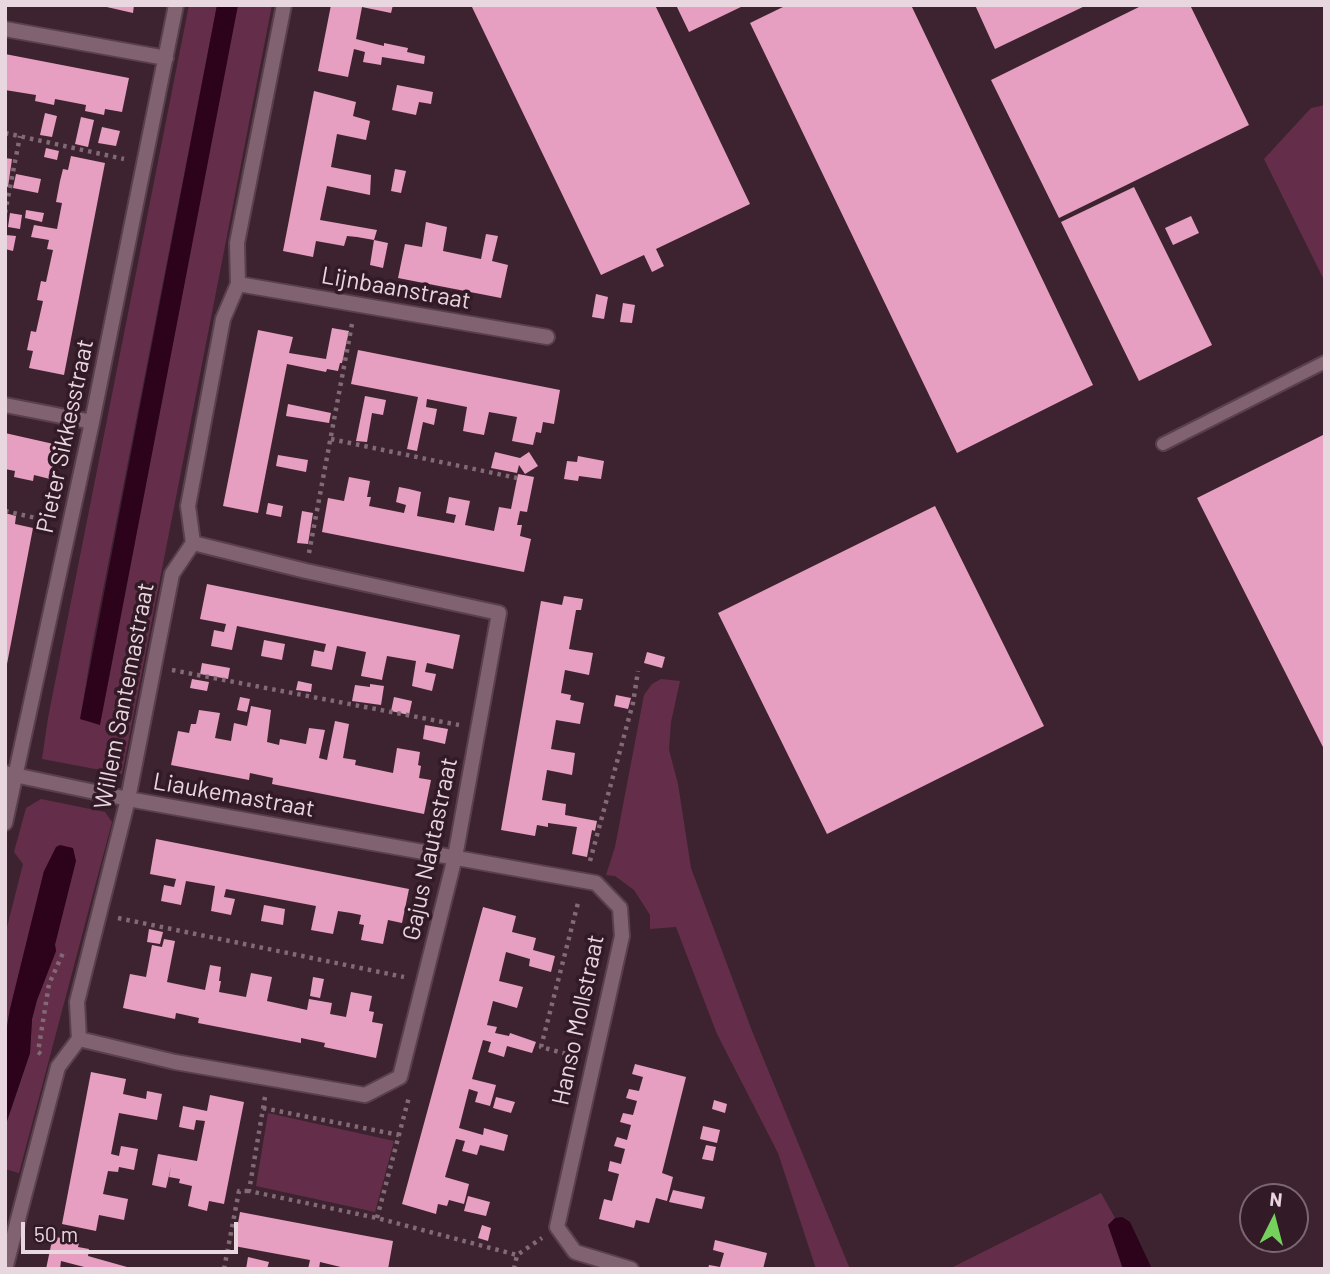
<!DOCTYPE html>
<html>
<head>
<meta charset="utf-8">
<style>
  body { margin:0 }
  #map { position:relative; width:1330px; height:1274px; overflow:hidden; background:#3d2330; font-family:Barlow,sans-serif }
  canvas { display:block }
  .frame { position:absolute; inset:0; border:7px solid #e9d7df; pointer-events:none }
  .north { position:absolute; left:1239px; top:1183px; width:70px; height:70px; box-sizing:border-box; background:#321a26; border:2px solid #7b6670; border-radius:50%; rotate:6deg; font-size:19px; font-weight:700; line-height:28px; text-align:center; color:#e9d7df }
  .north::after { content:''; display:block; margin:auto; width:24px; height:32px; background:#74d25c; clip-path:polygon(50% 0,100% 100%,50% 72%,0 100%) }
  .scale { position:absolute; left:21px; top:1222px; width:217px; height:32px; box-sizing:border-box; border:4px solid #e9d7df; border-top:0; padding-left:9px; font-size:21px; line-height:24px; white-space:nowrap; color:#e9d7df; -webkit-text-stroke:5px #321a26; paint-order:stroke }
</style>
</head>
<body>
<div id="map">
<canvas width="1330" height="1274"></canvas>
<div class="frame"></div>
<div class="north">N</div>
<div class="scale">50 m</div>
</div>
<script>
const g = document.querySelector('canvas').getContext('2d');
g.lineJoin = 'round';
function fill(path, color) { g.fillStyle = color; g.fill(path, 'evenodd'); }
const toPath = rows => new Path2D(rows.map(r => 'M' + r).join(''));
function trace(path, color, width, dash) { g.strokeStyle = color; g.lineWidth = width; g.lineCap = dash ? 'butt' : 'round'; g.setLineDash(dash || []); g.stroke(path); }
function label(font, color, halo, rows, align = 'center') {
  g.font = font + ' Barlow,sans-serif'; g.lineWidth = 7; g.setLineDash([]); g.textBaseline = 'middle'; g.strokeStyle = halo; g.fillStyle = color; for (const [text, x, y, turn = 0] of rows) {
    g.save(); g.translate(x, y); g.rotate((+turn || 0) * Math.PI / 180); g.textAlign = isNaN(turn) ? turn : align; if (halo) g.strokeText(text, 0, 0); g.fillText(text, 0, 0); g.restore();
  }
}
fill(toPath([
  [189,5,217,5,93,641,80,720,238,5,272,5,122,774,42,759,48,718],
  [1325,105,1325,282,1264,159,1311,108],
  [661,679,680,681,671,722,669,750,678,784,691,868,752,1031,850,1269,816,1269,778,1153,717,1034,676,927,650,929,650,915,634,890,615,876,606,875,615,847,644,695,652,684],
  [41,799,105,812,112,822,19,1173,5,1169,5,1127,30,1053,32,1019,37,1000,56,951,44,871,10,1009,5,1038,5,935,23,864,14,852,26,808],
  [268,1113,394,1141,375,1212,256,1186],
  [1101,1193,1115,1218,1108,1225,1123,1269,949,1269]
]), '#642e4a');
fill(toPath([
  [217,5,238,5,100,725,80,719],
  [60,845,73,848,76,861,55,945,56,951,37,1000,32,1019,30,1053,5,1127,5,1038,10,1009,44,871,56,847],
  [1122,1217,1130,1222,1152,1269,1123,1269,1108,1225,1115,1218]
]), '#2d021b');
fill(toPath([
  [98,5,134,5,133,13],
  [331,5,393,5,391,13,362,7,356,39,384,46,384,43,408,48,407,52,425,56,424,64,382,57,381,65,363,62,365,52,354,49,348,77,318,71],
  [471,5,655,5,750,204,656,249,664,266,652,272,644,255,601,275],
  [676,5,745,5,689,32],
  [787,5,911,5,1093,385,957,453,750,23],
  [975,5,1087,5,995,49],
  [1143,5,1190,5,1249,125,1059,218,991,80],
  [5,54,129,78,122,112,105,109,104,115,85,111,86,105,55,99,54,105,35,101,36,95,5,90],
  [397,85,433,92,431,104,419,102,416,115,392,110],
  [314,91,356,102,353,116,370,121,366,140,337,134,331,167,371,175,370,195,327,186,320,220,377,230,374,240,388,243,383,268,370,265,374,240,357,237,347,236,344,246,316,241,313,257,283,251],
  [45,113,57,116,52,137,40,135],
  [81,117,94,120,88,147,75,144],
  [102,127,120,131,116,146,98,143],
  [46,148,59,151,57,160,44,157],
  [71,156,105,163,64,375,29,368,33,351,27,350,31,331,36,332,43,301,37,300,41,281,46,282,53,250,47,249,49,240,31,237,34,225,57,229,62,203,56,202,60,181,63,169,68,170],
  [5,158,12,159,8,187,5,186],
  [395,169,406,171,401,193,391,191],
  [16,174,41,179,38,193,13,188],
  [1134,187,1212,345,1139,381,1061,222],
  [26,210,44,213,42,222,25,218],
  [10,213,22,215,20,229,8,227],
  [1191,216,1199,233,1173,245,1165,228],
  [426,222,447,227,443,251,481,259,486,234,498,236,492,261,508,265,501,298,398,278,405,244,422,247],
  [6,235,16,236,13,251,5,249],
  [596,294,608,297,604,319,592,317],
  [623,303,635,305,632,323,620,322],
  [332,328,349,331,342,363,340,363,338,371,327,369,326,372,287,364,258,513,223,506,258,330,293,337,289,353,326,359],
  [358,350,560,390,554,424,543,422,541,433,536,432,533,445,512,441,517,417,489,412,484,435,473,433,463,431,467,407,427,399,426,407,437,409,434,425,423,422,417,451,407,449,418,397,351,384],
  [365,396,386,400,383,415,372,413,367,442,356,441],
  [288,404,331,413,329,423,286,416],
  [5,433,58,445,50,479,34,475,33,481,14,477,15,471,5,469],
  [1325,434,1325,751,1197,498],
  [495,452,520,458,529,452,538,466,525,474,519,465,517,473,491,468],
  [278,455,308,460,306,472,276,466],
  [578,456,604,461,601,479,579,476,578,481,564,479,567,461,577,462],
  [518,474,534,477,527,512,520,511,517,525,522,525,520,536,531,539,524,572,322,532,328,498,344,501,349,477,370,481,367,497,371,497,369,506,404,513,406,505,396,502,399,487,409,489,421,492,417,516,454,523,456,515,446,513,449,497,470,501,465,525,494,531,499,507,511,509],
  [268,503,283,506,281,517,266,514],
  [935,506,1044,726,827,834,718,613],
  [302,511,313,513,308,544,297,543],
  [5,513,16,516,15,524,33,528,7,664],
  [207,584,460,635,453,669,427,663,425,672,436,674,432,691,412,686,416,661,387,656,382,680,361,676,366,652,337,646,332,670,311,666,314,650,324,652,326,644,237,626,232,650,211,646,214,630,224,632,226,624,200,619],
  [564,596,583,599,581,610,576,610,569,649,593,653,589,675,565,670,561,693,571,695,570,700,584,703,582,713,580,724,556,720,551,749,575,753,572,775,547,770,542,800,566,804,565,815,597,821,595,831,592,830,587,857,572,854,577,827,548,823,548,827,537,825,535,836,501,830,541,601,562,605],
  [264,640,285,644,282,660,261,656],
  [647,652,665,657,662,668,644,663],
  [202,663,230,668,228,679,200,674],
  [192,679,209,682,207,691,190,688],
  [298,681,312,684,311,692,296,690],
  [370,684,384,686,381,705,352,701,355,685,370,687],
  [616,695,631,698,628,709,614,706],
  [240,697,250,699,247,712,237,710],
  [394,697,412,701,409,715,391,711],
  [251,706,271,710,267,742,279,745,280,739,306,744,309,728,325,730,319,758,327,760,335,721,349,724,343,758,356,760,355,765,393,773,397,748,420,752,418,765,421,766,419,778,431,780,424,814,272,784,273,778,250,773,249,780,171,765,178,731,189,733,191,724,196,724,199,710,220,713,215,738,231,741,234,723,247,726],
  [425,725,448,729,445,744,423,739],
  [156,839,409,889,402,923,388,920,383,944,361,940,364,925,359,924,361,915,351,913,338,911,333,934,311,930,316,906,226,889,224,897,235,899,231,915,211,911,215,886,186,881,181,905,161,901,164,885,174,887,176,879,150,874],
  [264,905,285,909,283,925,261,921],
  [483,907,516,916,512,932,536,938,533,950,555,956,551,972,529,966,530,959,506,952,499,981,523,987,517,1008,493,1001,487,1025,497,1027,495,1033,509,1036,510,1033,536,1042,532,1053,507,1046,504,1057,488,1052,491,1042,483,1040,472,1079,496,1085,493,1096,490,1106,479,1103,475,1102,478,1092,469,1089,459,1128,483,1135,484,1128,508,1135,504,1151,480,1145,477,1155,462,1151,465,1141,456,1139,445,1177,469,1184,464,1204,449,1200,447,1206,438,1204,436,1214,402,1204],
  [149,929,163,932,160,944,147,942],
  [164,939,175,941,167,982,205,990,210,965,221,967,219,981,221,981,219,992,246,997,251,973,272,977,267,1001,307,1010,309,999,332,1003,330,1014,346,1017,351,992,372,996,369,1011,374,1012,372,1022,383,1024,376,1058,324,1047,325,1043,301,1038,301,1043,198,1023,199,1018,176,1013,175,1019,123,1008,130,974,146,977,152,945,162,947],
  [313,977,324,979,320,998,310,996],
  [635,1064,686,1077,662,1173,673,1177,667,1201,656,1198,649,1223,636,1220,634,1228,599,1219,604,1199,612,1201,619,1174,608,1171,610,1161,621,1164,625,1149,614,1146,617,1137,627,1140,631,1125,620,1122,623,1113,633,1115,637,1101,626,1098,629,1089,639,1091,643,1077,632,1074],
  [91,1072,126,1079,123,1094,146,1099,147,1091,162,1094,157,1120,119,1113,111,1154,119,1156,121,1146,138,1149,134,1170,119,1167,118,1172,108,1171,103,1194,128,1199,124,1220,99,1215,96,1231,62,1224],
  [210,1095,244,1102,224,1204,209,1201,207,1211,188,1206,192,1186,179,1183,180,1179,169,1177,171,1167,166,1188,152,1185,158,1154,197,1161,205,1121,196,1120,194,1130,179,1127,183,1106,207,1111],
  [496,1097,515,1102,511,1113,493,1108],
  [714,1100,727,1104,725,1113,712,1109],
  [703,1126,720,1130,717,1143,700,1139],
  [706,1145,716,1147,713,1161,702,1159],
  [673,1190,705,1197,702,1209,669,1202],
  [468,1196,490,1202,486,1216,464,1211],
  [240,1212,393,1241,388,1269,349,1269,320,1262,319,1269,308,1269,310,1260,234,1246],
  [482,1225,491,1228,488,1241,478,1238],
  [53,1236,79,1243,78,1247,89,1249,88,1256,134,1269,92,1269,61,1261,60,1269,46,1269],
  [715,1240,767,1253,763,1269,708,1269,709,1265,720,1267,724,1253,713,1250],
  [248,1257,269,1262,267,1269,246,1269]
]), '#e79fc1');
const lane = toPath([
  [1163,444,1325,362]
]);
const street = toPath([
  [5,29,166,58],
  [238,284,547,337],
  [5,405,92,422],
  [5,773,128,799,596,883,620,908,622,936,557,1227,575,1252,631,1269],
  [5,823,92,422,176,5],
  [79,1039,175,1062,365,1095,400,1077,455,857,499,613,306,571,193,543],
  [5,1269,58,1067,79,1039,77,1002,128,799,172,574,193,543,188,506,223,319,238,284,237,243,284,5]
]);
trace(lane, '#59404c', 16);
trace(street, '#59404c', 18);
trace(toPath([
  [5,133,124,159],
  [5,213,20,136],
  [331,439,517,478],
  [5,511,49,521],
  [309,553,352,324],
  [172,670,459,725],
  [590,861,633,703,638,671],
  [118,918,404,977],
  [41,1054,38,1052,49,984,63,953,67,954],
  [574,1056,541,1047,579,899],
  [265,1097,249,1191,377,1218,517,1255],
  [263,1108,399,1135],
  [377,1218,409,1097],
  [224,1269,239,1191,249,1191],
  [514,1269,517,1255,542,1238]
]), '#816a75', 4.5, [3.5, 5]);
trace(lane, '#806270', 12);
trace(street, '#806270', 14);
label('24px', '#e9d7df', '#321a26', [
  ["Lijnbaanstraat",396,288,10],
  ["Pieter Sikkesstraat",65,436,-78],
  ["Willem Santemastraat",124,696,-79],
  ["Liaukemastraat",234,795,10],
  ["Gajus Nautastraat",430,849,-78],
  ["Hanso Mollstraat",578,1020,-78]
]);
</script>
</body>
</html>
